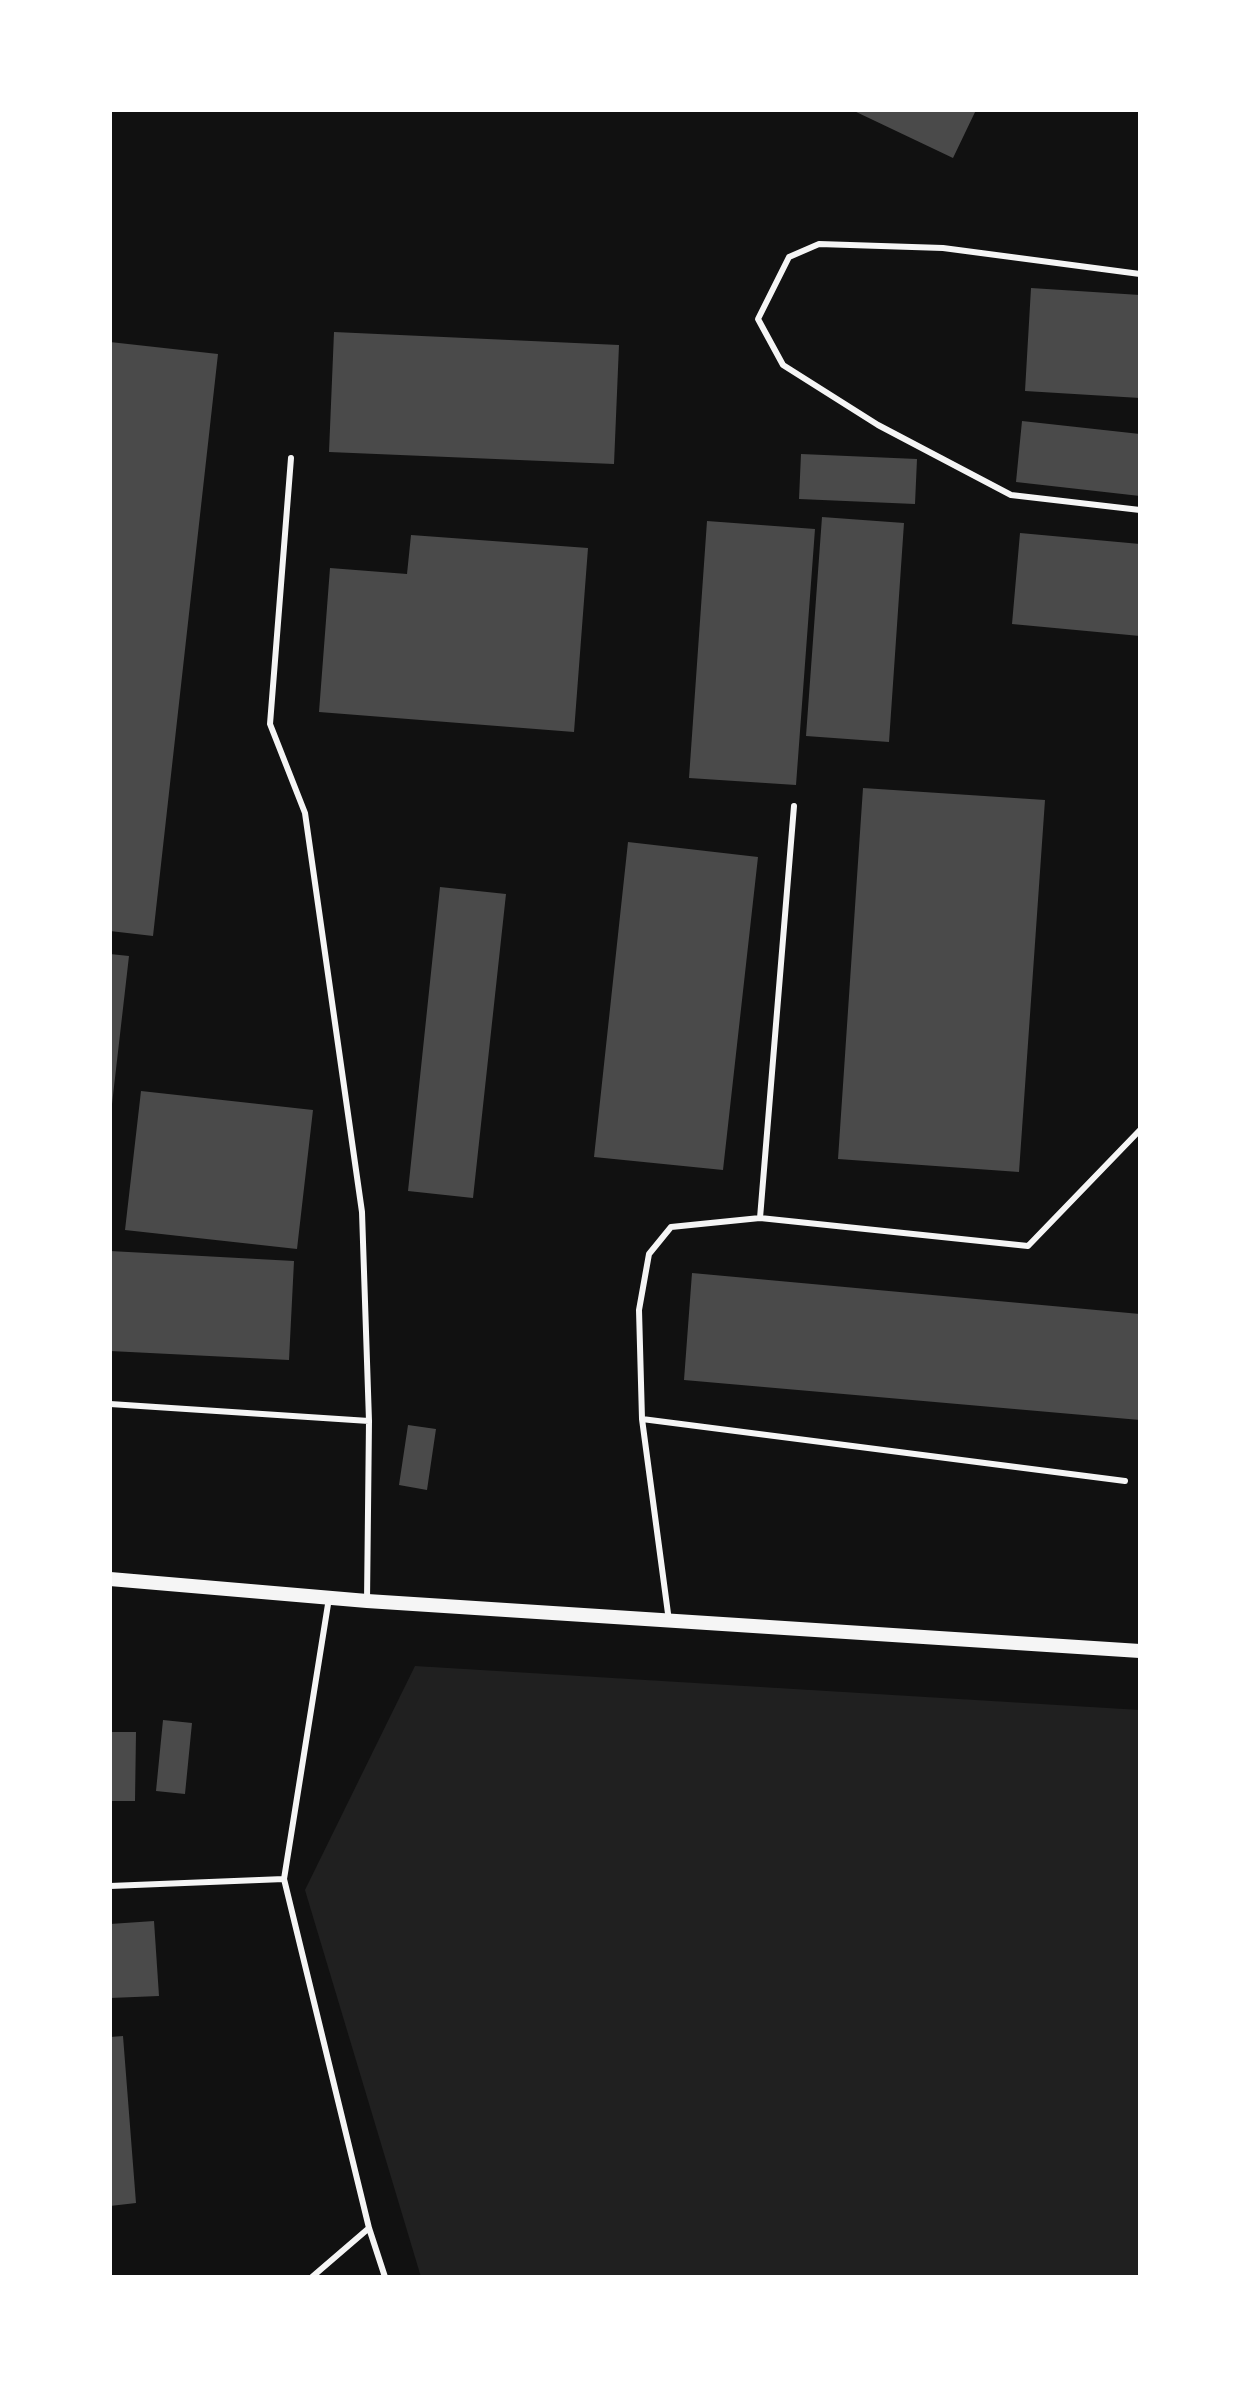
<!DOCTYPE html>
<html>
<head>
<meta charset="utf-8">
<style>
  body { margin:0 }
  #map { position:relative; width:1250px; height:2387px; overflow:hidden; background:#111; font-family:"Sofia Sans Condensed",sans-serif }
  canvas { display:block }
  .frame { position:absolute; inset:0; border:112px solid #fff; pointer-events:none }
</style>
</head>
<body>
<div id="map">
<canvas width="1250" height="2387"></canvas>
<div class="frame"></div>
</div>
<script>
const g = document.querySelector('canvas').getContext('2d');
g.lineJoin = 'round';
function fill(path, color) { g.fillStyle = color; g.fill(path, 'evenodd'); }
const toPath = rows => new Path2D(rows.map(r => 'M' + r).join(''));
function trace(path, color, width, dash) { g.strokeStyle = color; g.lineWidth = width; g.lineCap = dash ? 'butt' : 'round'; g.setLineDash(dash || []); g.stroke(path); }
fill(toPath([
  [415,1666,1140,1710,1140,2277,421,2277,305,1890]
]), '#202020');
fill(toPath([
  [852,110,976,110,953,158],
  [1031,288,1140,295,1140,398,1025,391],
  [334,332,619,345,614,464,329,452],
  [110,342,218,354,153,936,110,931],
  [1022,421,1140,434,1140,496,1016,482],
  [801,454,917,459,915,504,799,499],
  [822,517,904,523,889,742,806,736],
  [707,521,815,529,796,785,689,778],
  [1020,533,1140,544,1140,636,1012,624],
  [411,535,588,548,574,732,319,712,330,568,407,574],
  [863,788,1045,800,1019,1172,838,1159],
  [628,842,758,857,723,1170,594,1157],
  [440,887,506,894,473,1198,408,1191],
  [110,954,129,956,112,1104,110,1104],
  [141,1091,313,1110,297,1249,125,1230],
  [110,1251,294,1261,289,1360,110,1351],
  [692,1273,1140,1314,1140,1420,684,1380],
  [408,1425,436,1429,427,1490,399,1485],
  [163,1720,192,1723,185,1794,156,1791],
  [110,1732,136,1732,135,1801,110,1801],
  [154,1921,159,1996,110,1998,110,1924],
  [123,2036,136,2203,110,2206,110,2037]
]), '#4a4a4a');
trace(toPath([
  [1140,274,943,248,819,244,789,257,758,319,783,365,878,425,1011,495,1140,510],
  [291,458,270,724,305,813,362,1212,369,1421,367,1601],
  [760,1218,794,806],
  [110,1404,369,1421],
  [642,1419,1125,1481],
  [669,1621,642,1419,639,1310,649,1254,671,1227,760,1218,1028,1246,1140,1130],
  [110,1886,284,1879],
  [369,2228,385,2277],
  [312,2277,369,2228,284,1879,329,1598]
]), '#f5f5f5', 6);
trace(toPath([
  [110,1579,367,1601,1140,1651]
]), '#f5f5f5', 14);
</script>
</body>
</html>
